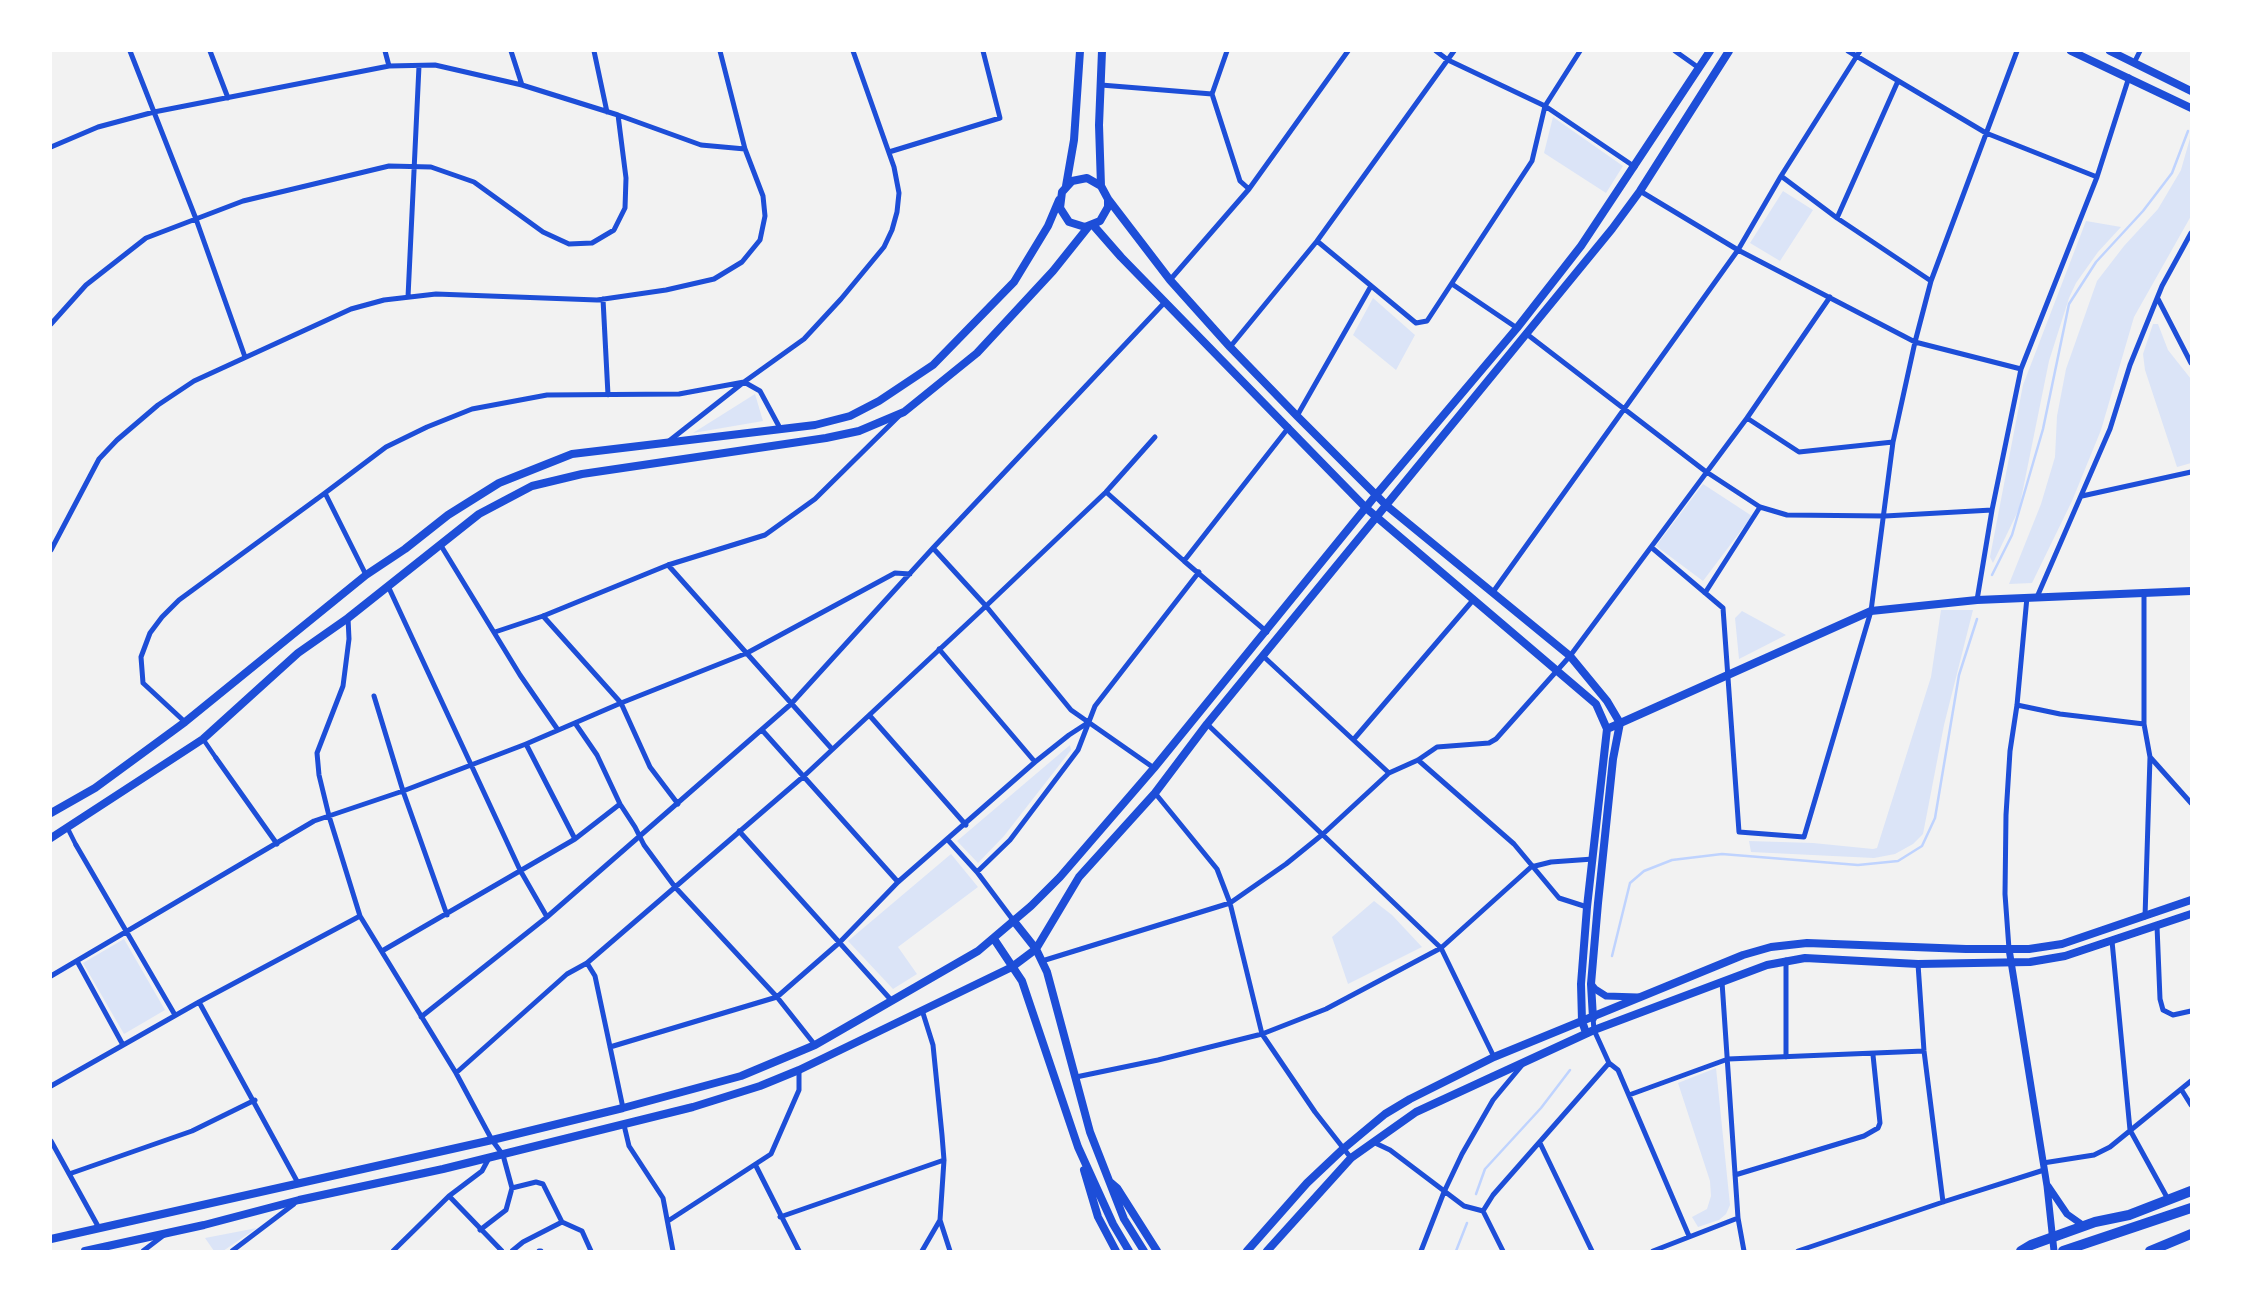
<!DOCTYPE html>
<html>
<head>
<meta charset="utf-8">
<style>
  body { margin:0 }
  #map { position:relative; width:2242px; height:1302px; overflow:hidden; background:#f2f2f2; font-family:"Zilla Slab",serif }
  canvas { display:block }
  .frame { position:absolute; inset:0; border:52px solid #fff; pointer-events:none }
</style>
</head>
<body>
<div id="map">
<canvas width="2242" height="1302"></canvas>
<div class="frame"></div>
</div>
<script>
const g = document.querySelector('canvas').getContext('2d');
g.lineJoin = 'round';
function fill(path, color) { g.fillStyle = color; g.fill(path, 'evenodd'); }
const toPath = rows => new Path2D(rows.map(r => 'M' + r).join(''));
function trace(path, color, width, dash) { g.strokeStyle = color; g.lineWidth = width; g.lineCap = dash ? 'butt' : 'round'; g.setLineDash(dash || []); g.stroke(path); }
fill(toPath([
  [1553,117,1623,166,1606,193,1544,153],
  [2191,135,2191,216,2134,317,2101,430,2072,501,2032,583,2009,584,2041,504,2055,457,2057,416,2066,369,2097,281,2124,246,2158,209,2181,170],
  [1783,191,1813,210,1780,261,1750,243],
  [2086,221,2121,227,2098,252,2076,283,2069,298,2049,361,2019,509,1993,563,1990,557,2023,385],
  [1373,298,1415,335,1396,370,1353,335],
  [2153,324,2158,324,2168,350,2191,379,2191,463,2177,467,2145,370,2143,354],
  [755,394,763,421,693,433],
  [1703,484,1752,516,1703,581,1656,546],
  [1941,610,1973,610,1944,725,1923,834,1913,844,1895,854,1874,858,1751,852,1749,841,1813,843,1873,849,1877,848,1931,677],
  [1742,611,1786,635,1739,659,1735,618],
  [1070,745,1071,750,1004,836,978,863,957,841],
  [951,854,978,887,898,947,917,974,893,989,848,941],
  [1374,901,1392,915,1422,947,1348,984,1332,937],
  [124,939,165,1010,124,1034,83,963],
  [1716,1068,1730,1205,1726,1214,1719,1220,1698,1227,1692,1217,1707,1209,1711,1196,1710,1181,1678,1083],
  [257,1228,223,1251,214,1251,205,1238]
]), '#dbe4f7');
trace(toPath([
  [1992,575,2012,535,2043,429,2069,304,2096,262,2143,211,2172,173,2188,131],
  [1612,956,1630,883,1644,871,1672,860,1722,854,1858,865,1898,861,1922,846,1935,818,1959,675,1977,619],
  [1476,1194,1485,1169,1541,1108,1570,1070],
  [1456,1251,1467,1223]
]), '#bfd3fe', 2.5);
trace(toPath([
  [203,739,216,758],
  [67,827,76,845]
]), '#1d4ed8', 4.5);
trace(toPath([
  [130,51,196,219,245,357],
  [210,51,228,98],
  [385,51,389,66],
  [511,51,522,85],
  [594,51,607,112],
  [1227,51,1212,94,1240,181,1249,189],
  [1436,51,1448,60,1545,106,1635,167],
  [1675,51,1699,68],
  [1848,51,1986,133,2097,177],
  [2134,63,2140,51],
  [1101,85,1212,94],
  [51,147,98,127,154,112,389,66,435,65,522,85,618,115,701,145,745,149],
  [889,152,1000,118,983,51],
  [1781,176,1837,218,1931,281],
  [1640,191,1738,250,1915,342,2021,369],
  [1837,218,1898,81],
  [1317,241,1416,323,1427,321,1532,161,1545,106,1580,51],
  [1170,280,1249,189,1348,51],
  [1452,284,1517,328],
  [408,297,419,66],
  [603,299,608,395],
  [2158,299,2191,363],
  [51,324,86,285,146,238,243,201,389,166,431,167,474,182,543,232,569,244,592,243,614,230,625,208,626,178,618,115],
  [1528,335,1705,471,1760,507,1787,515,1885,516,1992,510],
  [1230,347,1317,241,1454,51],
  [1297,416,1371,286],
  [1747,418,1799,452,1893,442],
  [669,441,744,382,804,339,841,299,884,247,892,230,897,212,899,193,894,167,853,51],
  [1106,492,1184,561],
  [325,493,386,447,427,427,472,409,547,395,679,394,744,382,760,391,781,430],
  [2082,496,2191,472],
  [440,544,520,675,558,730],
  [1651,547,1723,608,1739,832,1804,837,1871,611,1893,442,1915,342,1931,281,2017,51],
  [933,548,986,606,1106,492,1155,437],
  [51,550,99,459,117,440,158,405,194,381,351,309,384,300,436,294,597,300,666,290,714,279,742,262,760,240,765,216,763,196,745,149,720,51],
  [668,565,832,749],
  [388,586,520,870,547,917],
  [1493,592,1738,250,1781,176,1860,51],
  [1705,593,1760,507],
  [2144,593,2144,724,2150,757,2145,917],
  [2037,597,2110,429,2130,365,2162,286,2191,233],
  [1977,600,1992,510,2021,369,2097,177,2129,77],
  [543,616,621,703,650,767,678,804],
  [348,618,349,639,343,686,317,753,319,775,329,816,360,916,456,1073,492,1140,503,1155,512,1188,506,1210,480,1230],
  [495,632,543,616,668,565,765,535,815,499,899,416],
  [1267,632,1184,561,1289,427],
  [939,649,1035,762],
  [1263,656,1389,773],
  [374,696,403,791,447,915],
  [2017,705,2060,714,2144,724],
  [870,716,966,825],
  [185,722,143,683,141,657,150,633,162,617,179,600,325,493,366,575],
  [575,723,597,755,620,804,635,827,644,845,675,887,777,997,815,1045],
  [1207,724,1441,948,1494,1057],
  [762,730,898,882],
  [1354,739,1474,599],
  [526,744,575,839],
  [2150,757,2191,803],
  [216,758,277,844],
  [1418,760,1514,844,1559,898,1587,907],
  [1155,793,1217,869,1230,903,1262,1034,1315,1112,1351,1158],
  [739,831,892,1001],
  [947,839,977,872,1013,920],
  [76,845,175,1015],
  [977,872,1010,840,1078,750,1095,706,1199,572],
  [2157,926,2160,999,2163,1010,2173,1015,2191,1011],
  [2112,941,2130,1130,2169,1201],
  [2009,949,2005,894,2006,815,2010,751,2017,705,2027,597],
  [382,951,575,839,620,804],
  [1786,960,1786,1057],
  [77,961,123,1045],
  [1042,961,1230,903,1286,864,1323,834,1389,773,1418,760,1437,747,1489,743,1496,739,1570,656,1747,418,1830,297],
  [587,963,595,976,623,1108],
  [1918,964,1924,1051,1943,1202],
  [51,976,314,821,403,791,526,744,621,703,747,653,895,573,910,574],
  [1722,982,1738,1218,1744,1251],
  [199,1002,298,1183],
  [922,1010,933,1045,942,1135,944,1160,940,1220,950,1251],
  [421,1017,547,917,791,704,933,548,1165,302],
  [1593,1018,1594,1030,1609,1063,1618,1070,1689,1236],
  [610,1047,777,997,840,942,898,882,1035,762,1069,735,1089,722],
  [456,1073,567,974,587,963,804,776,986,606,1071,710,1154,768],
  [1076,1077,1158,1060,1262,1034,1326,1009,1441,948,1531,867,1551,862,1593,859],
  [51,1086,199,1002,360,916],
  [2181,1089,2191,1105],
  [1629,1095,1728,1059,1924,1051],
  [624,1125,629,1146,663,1198,673,1251],
  [51,1141,99,1228],
  [1373,1142,1390,1150,1464,1206,1483,1211],
  [1540,1143,1592,1251],
  [2043,1163,2094,1155,2110,1147,2191,1081],
  [756,1166,799,1251],
  [69,1174,192,1131,255,1100],
  [1735,1175,1864,1136,1878,1128,1880,1123,1873,1055],
  [512,1188,536,1182,543,1184,562,1222,582,1231,591,1251],
  [449,1196,502,1251],
  [1483,1211,1493,1195,1609,1063],
  [1483,1211,1503,1251],
  [780,1217,944,1160],
  [668,1221,771,1154,799,1090,799,1070],
  [143,1251,164,1235],
  [232,1251,294,1204],
  [393,1251,449,1196,482,1171,489,1158],
  [512,1251,523,1242,562,1222],
  [539,1251,541,1251],
  [922,1251,940,1220],
  [1421,1251,1444,1192,1462,1154,1493,1100,1523,1064],
  [1653,1251,1738,1218],
  [1798,1251,1943,1202,2044,1170]
]), '#1d4ed8', 5);
trace(toPath([
  [2009,949,2047,1186,2054,1251],
  [1591,984,1595,989,1606,996,1638,997],
  [2048,1186,2067,1214,2084,1226]
]), '#1d4ed8', 7);
trace(toPath([
  [2071,51,2191,108],
  [2110,51,2191,91],
  [1066,186,1074,140,1080,51],
  [1101,186,1099,125,1102,51],
  [1108,199,1108,207,1100,221,1085,227,1069,222,1060,208,1062,192,1072,181,1087,178,1101,186,1108,199,1170,280,1230,347,1297,416,1387,506,1570,656,1607,701,1620,723,1613,759,1598,903,1591,984,1593,1018],
  [1093,225,1121,257,1366,508,1596,704,1607,729,1587,907,1581,984,1582,1021,1586,1033],
  [1607,729,1871,611,1977,600,2191,591],
  [51,813,95,788,185,722,366,575,405,549,448,515,499,483,572,454,815,425,850,416,879,401,933,365,1014,282,1048,226,1059,200],
  [51,838,203,739,298,653,348,618,479,514,532,486,582,474,826,438,859,431,904,412,977,353,1053,271,1089,226],
  [1013,920,1036,949,1047,972,1090,1132,1124,1219,1144,1251],
  [994,939,1022,981,1078,1147,1113,1224,1129,1251],
  [1084,1170,1098,1217,1116,1251],
  [1110,1182,1117,1188,1157,1251],
  [51,1239,492,1140,623,1108,741,1076,815,1045,978,951,1031,906,1060,877,1154,768,1376,495,1517,328,1581,246,1710,51],
  [85,1251,204,1225,299,1200,443,1169,693,1107,760,1086,799,1070,1012,967,1036,949,1079,877,1155,793,1207,724,1612,229,1640,191,1729,51],
  [1247,1251,1307,1183,1343,1149,1385,1114,1410,1099,1494,1057,1743,955,1771,947,1807,943,1966,949,2029,949,2062,944,2191,900],
  [1267,1251,1351,1158,1416,1112,1594,1030,1767,965,1805,958,1918,964,2030,962,2065,956,2191,914]
]), '#1d4ed8', 8);
trace(toPath([
  [2021,1251,2031,1245,2095,1222,2129,1215,2191,1191],
  [2063,1251,2191,1208],
  [2150,1251,2191,1234]
]), '#1d4ed8', 10);
</script>
</body>
</html>
